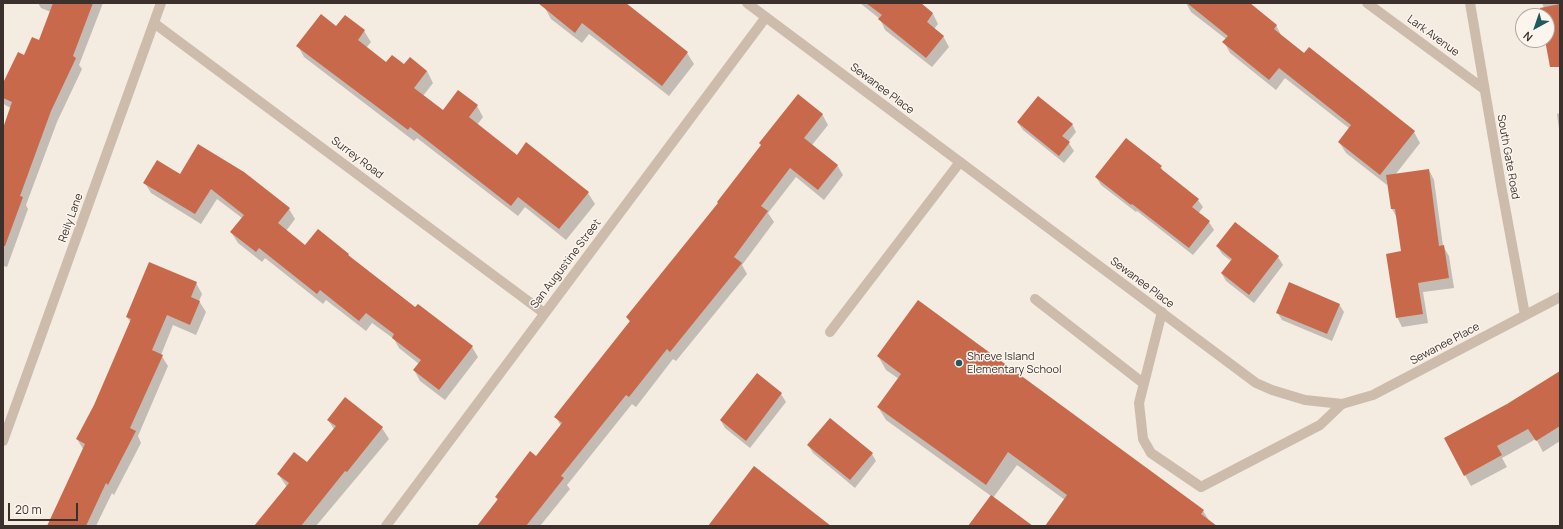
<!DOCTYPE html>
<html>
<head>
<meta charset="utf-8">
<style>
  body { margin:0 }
  #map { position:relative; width:1563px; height:529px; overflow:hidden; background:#f4ebe1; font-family:Manrope,sans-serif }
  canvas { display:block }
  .frame { position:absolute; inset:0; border:4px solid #3b302b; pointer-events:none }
  .north { position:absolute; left:1515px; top:8px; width:40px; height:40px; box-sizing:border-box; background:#fbf5ee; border:1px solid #aea6a0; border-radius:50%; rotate:220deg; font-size:11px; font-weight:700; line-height:16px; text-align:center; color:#3b302b }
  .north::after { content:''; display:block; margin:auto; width:14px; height:18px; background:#1f5a5e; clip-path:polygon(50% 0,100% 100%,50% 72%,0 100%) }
  .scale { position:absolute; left:8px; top:503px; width:70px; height:18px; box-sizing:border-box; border:2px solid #3b302b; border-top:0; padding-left:5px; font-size:12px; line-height:14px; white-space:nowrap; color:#3b302b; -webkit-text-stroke:3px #fbf5ee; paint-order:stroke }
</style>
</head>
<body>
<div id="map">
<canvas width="1563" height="529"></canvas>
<div class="frame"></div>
<div class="north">N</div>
<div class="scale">20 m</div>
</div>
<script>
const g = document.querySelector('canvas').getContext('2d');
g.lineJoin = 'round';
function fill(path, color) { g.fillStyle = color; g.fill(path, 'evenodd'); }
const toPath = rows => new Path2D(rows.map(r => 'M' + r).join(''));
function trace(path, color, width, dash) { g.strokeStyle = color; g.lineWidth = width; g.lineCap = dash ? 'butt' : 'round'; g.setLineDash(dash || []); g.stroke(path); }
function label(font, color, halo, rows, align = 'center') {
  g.font = font + ' Manrope,sans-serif'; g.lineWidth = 3; g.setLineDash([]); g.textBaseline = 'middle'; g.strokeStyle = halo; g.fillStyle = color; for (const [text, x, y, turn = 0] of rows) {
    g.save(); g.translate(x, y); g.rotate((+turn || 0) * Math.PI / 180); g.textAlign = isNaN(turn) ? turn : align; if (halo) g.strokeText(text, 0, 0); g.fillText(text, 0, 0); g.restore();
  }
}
fill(toPath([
  [38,3,103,3,79,65,82,69,57,122,26,205,28,209,7,267,4,266,3,269,3,131,11,108,5,105,3,102,3,86,24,56,39,41,51,12,41,8],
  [549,3,624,3,687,53,694,64,669,96,589,34,582,43,551,19,545,8],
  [860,3,919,3,933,14,938,24,934,29,943,36,949,47,932,67,885,30,880,19],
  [1186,3,1240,3,1276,25,1282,37,1414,132,1420,143,1395,175,1429,170,1434,180,1443,246,1449,256,1454,288,1423,292,1428,323,1402,327,1397,317,1402,252,1397,218,1392,209,1388,183,1387,185,1346,153,1339,142,1350,129,1285,78,1276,90,1230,53,1224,42,1226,39,1191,12],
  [1542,3,1560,3,1560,59,1546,40,1547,16,1542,16,1544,8],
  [345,16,364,31,371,42,366,48,386,64,404,66,427,71,433,83,423,96,443,111,477,106,483,117,477,125,517,156,588,193,595,204,566,240,525,207,518,216,417,138,414,141,304,57,298,46,336,28],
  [1560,113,1560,136,1557,114],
  [822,114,828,125,812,145,837,165,843,175,824,200,796,177,768,213,774,222,742,265,747,274,676,361,673,359,636,407,632,404,567,485,570,489,540,526,478,526,498,501,496,497,536,457,561,426,556,417,630,322,628,318],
  [1018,123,1072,124,1076,132,1068,142,1074,151,1064,163,1023,130],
  [1126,139,1161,167,1164,173,1198,200,1203,207,1198,214,1209,222,1214,230,1193,255,1137,211,1136,212,1101,185,1096,177],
  [181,175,289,209,295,219,286,231,305,247,348,254,351,258,416,308,472,347,478,357,445,400,420,381,414,370,419,364,399,348,394,339,372,323,366,331,326,300,323,304,265,258,262,262,238,243,231,232,242,218,217,199,201,224,151,193,145,183],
  [1217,246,1278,257,1283,265,1254,303,1226,281,1222,274,1231,261,1222,254],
  [196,283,202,294,199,301,206,312,196,335,173,325,161,355,168,366,138,436,141,443,114,495,112,493,96,526,48,526,83,449,77,439,95,405,131,323,127,317],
  [918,301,1203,511,1210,522,1215,526,1046,526,1065,500,1017,465,993,498,1031,526,969,526,991,496,886,420,878,407,899,379,886,370,878,356],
  [1339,304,1344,312,1332,341,1282,320,1277,312],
  [1560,372,1560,441,1543,452,1536,439,1502,458,1507,467,1471,486,1465,475,1507,405],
  [757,375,781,394,786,402,750,448,725,428,721,421],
  [328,420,382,428,389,439,316,526,256,526,287,487,278,474,307,463,334,429],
  [808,445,872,454,876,461,855,488,813,453]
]), '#0003');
fill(toPath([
  [53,3,93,3,73,56,76,58,51,111,20,196,23,197,5,246,3,246,3,128,12,102,3,98,3,83,18,52,24,55,32,37,39,40],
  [538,3,626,3,688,52,662,86,582,23,575,33],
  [866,3,921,3,933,13,927,22,944,36,926,58,878,19,882,15],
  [1187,3,1250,3,1277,25,1274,29,1304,53,1309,47,1415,131,1380,175,1338,142,1351,125,1279,68,1269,80,1222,42,1228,36],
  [1560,4,1560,67,1550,67,1545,40,1547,40,1547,16,1541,16,1540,8],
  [321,14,336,26,345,15,365,30,358,40,386,62,392,55,404,64,410,57,427,71,414,88,443,110,458,90,478,105,469,117,517,155,526,142,589,192,559,229,518,197,511,206,410,127,408,130,296,46],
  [798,94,823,114,804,138,838,165,818,190,790,168,761,206,768,211,734,257,742,263,670,352,667,349,629,397,626,395,561,476,564,478,526,526,477,526,498,499,495,497,530,451,536,456,562,423,554,417,630,321,626,317,718,203,717,202,761,145,759,143],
  [1038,96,1073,124,1062,136,1070,142,1059,156,1017,122],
  [1126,138,1162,166,1160,168,1199,199,1192,207,1210,221,1189,248,1132,204,1131,205,1095,177],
  [198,144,244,172,290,208,278,223,305,245,318,229,349,254,348,255,415,307,418,304,473,346,439,390,413,370,421,360,392,338,394,334,366,313,359,321,320,290,317,294,259,248,256,252,230,232,244,215,211,189,195,214,143,183,157,160,180,174],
  [1429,169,1439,246,1444,245,1449,278,1418,283,1423,314,1396,318,1386,254,1401,251,1395,209,1391,209,1386,175],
  [1235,222,1279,256,1249,295,1221,273,1232,259,1216,246],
  [149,262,197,282,191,297,200,301,190,325,167,315,152,350,163,355,130,428,136,431,108,485,106,483,86,526,47,526,85,444,76,439,94,405,131,319,126,317],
  [1289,282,1340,304,1327,334,1276,313],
  [918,300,1204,510,1201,514,1217,526,1045,526,1067,495,1008,452,986,485,877,407,901,374,877,356],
  [1560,371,1560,426,1536,441,1528,429,1497,446,1502,455,1464,476,1444,438,1507,404],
  [757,373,782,393,746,441,720,420],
  [345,397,383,427,347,472,345,471,301,526,254,526,289,483,277,474,294,452,307,462,336,426,327,420],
  [830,418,873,453,850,480,807,445],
  [754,466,831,526,708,526],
  [991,495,1033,526,968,526]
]), '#c8694b');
trace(toPath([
  [1035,299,1143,383],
  [1162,312,1139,403,1143,439,1151,453,1201,487,1320,425,1342,404],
  [830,332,960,162]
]), '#cdbbac', 10);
trace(toPath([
  [747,3,1256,383,1272,390,1305,400,1342,404,1373,395,1560,297],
  [1367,3,1484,89],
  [1470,3,1501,185,1525,315],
  [154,23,544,313],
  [3,441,161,3],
  [386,526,766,17]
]), '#cdbbac', 10);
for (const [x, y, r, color] of [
  [959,363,4,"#1f5a5e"]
]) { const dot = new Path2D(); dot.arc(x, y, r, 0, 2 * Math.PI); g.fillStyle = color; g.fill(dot); trace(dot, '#fbf5ee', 1.5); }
label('11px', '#3b302b', '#fbf5ee', [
  ["Lark Avenue",1433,36,36],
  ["Sewanee Place",882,89,37],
  ["South Gate Road",1508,157,80],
  ["Surrey Road",357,158,37],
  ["Reily Lane",71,218,-70],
  ["San Augustine Street",566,264,-53],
  ["Sewanee Place",1142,283,37],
  ["Sewanee Place",1445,344,-28]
]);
label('11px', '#3b302b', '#fbf5ee', [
  ["Shreve Island",967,357],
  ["Elementary School",967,370]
], 'left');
</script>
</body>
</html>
